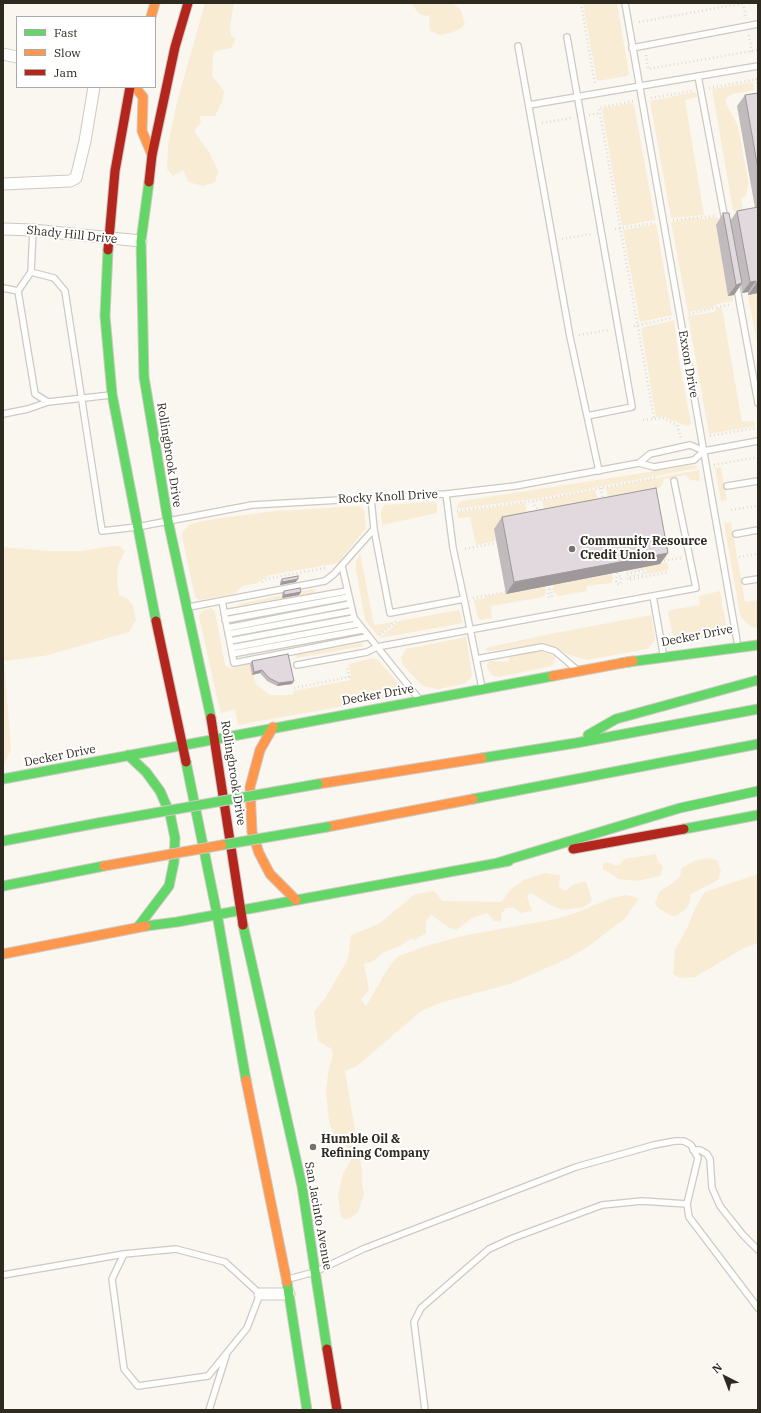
<!DOCTYPE html>
<html>
<head>
<meta charset="utf-8">
<style>
  body { margin:0 }
  #map { position:relative; width:761px; height:1413px; overflow:hidden; background:#faf6f0; font-family:"IBM Plex Serif",serif }
  canvas { display:block }
  .frame { position:absolute; inset:0; border:4px solid #2f2a20; pointer-events:none }
  .legend { position:absolute; left:16px; top:16px; width:140px; height:72px; box-sizing:border-box; background:#fff; border:1px solid #acaaa6; margin:0; padding:5px 7px; list-style:none; font-size:12px; color:#2f2a20 }
  .legend li { display:flex; align-items:center; gap:8px; height:20px }
  .legend b { width:20px; border:1px solid #acaaa6 }
  .north { position:absolute; left:705px; top:1357px; width:40px; height:40px; -webkit-text-stroke:3px #fff; paint-order:stroke; rotate:318deg; font-size:11px; font-weight:700; line-height:16px; text-align:center; color:#2f2a20 }
  .north::after { content:''; display:block; margin:auto; width:14px; height:18px; background:#2f2a20; clip-path:polygon(50% 0,100% 100%,50% 72%,0 100%) }
</style>
</head>
<body>
<div id="map">
<canvas width="761" height="1413"></canvas>
<div class="frame"></div>
<ul class="legend">
<li><b style="height:5px;background:#63d668"></b>Fast</li>
<li><b style="height:5px;background:#ff974d"></b>Slow</li>
<li><b style="height:5px;background:#b3261e"></b>Jam</li>
</ul>
<div class="north">N</div>
</div>
<script>
const g = document.querySelector('canvas').getContext('2d');
g.lineJoin = 'round';
function fill(path, color) { g.fillStyle = color; g.fill(path, 'evenodd'); }
const toPath = rows => new Path2D(rows.map(r => 'M' + r).join(''));
function trace(path, color, width, dash) { g.strokeStyle = color; g.lineWidth = width; g.lineCap = dash ? 'butt' : 'round'; g.setLineDash(dash || []); g.stroke(path); }
function label(font, color, halo, rows, align = 'center') {
  g.font = font + ' "IBM Plex Serif",serif'; g.lineWidth = 4; g.setLineDash([]); g.textBaseline = 'middle'; g.strokeStyle = halo; g.fillStyle = color; for (const [text, x, y, turn = 0] of rows) {
    g.save(); g.translate(x, y); g.rotate((+turn || 0) * Math.PI / 180); g.textAlign = isNaN(turn) ? turn : align; if (halo) g.strokeText(text, 0, 0); g.fillText(text, 0, 0); g.restore();
  }
}
fill(toPath([
  [205,3,234,3,230,27,231,35,236,39,231,48,216,51,213,54,212,76,224,91,223,100,215,116,200,116,201,122,194,131,209,152,218,171,215,182,203,186,189,182,183,170,173,176,167,169,168,145,177,102],
  [411,3,453,3,461,11,465,24,460,29,450,33,440,35,430,31,429,22,430,15,425,16,419,14],
  [583,3,617,3,629,74,627,76,597,81],
  [753,82,754,90,732,94,726,99,726,104,738,126,749,185,747,188,746,195,741,198,743,211,736,213,733,210,712,89],
  [696,92,697,97,685,100,704,215,671,218,650,101],
  [632,103,634,105,655,220,622,226,602,110,604,108],
  [718,217,719,224,716,225,728,295,732,295,733,301,717,304,711,308,688,312,671,222,693,218,703,219],
  [656,224,672,315,640,322,623,230],
  [758,293,758,347,748,295],
  [717,308,722,308,742,422,754,421,755,426,709,434,688,316,714,312],
  [674,320,679,359,691,424,686,426,664,417,656,417,641,328],
  [694,465,698,468,541,498,457,509,458,504,462,501],
  [721,467,727,500,721,501,715,468],
  [699,470,700,481,690,480,686,475,664,479,661,487,654,490,667,559,659,561,610,506,606,488],
  [595,490,600,508,544,509,542,500],
  [434,502,437,504,437,513,382,525,381,512,384,505],
  [525,503,527,512,532,518,494,529,496,541,476,545,470,517,458,518,457,512],
  [360,506,364,510,366,528,338,563,270,575,257,583,243,586,234,594,200,600,195,597,182,536,183,531,190,524,214,519,276,511],
  [731,522,745,602,758,600,758,628,751,627,742,618,740,614,724,523],
  [112,546,119,546,125,551,118,566,117,580,119,595,127,598,133,606,136,620,129,632,44,656,4,661,11,749,3,766,3,547,50,551,81,551],
  [360,553,374,625,394,622,378,636,365,620,356,570,356,562],
  [667,562,669,570,647,574,646,569,629,572,628,570],
  [612,573,613,579,611,583,586,586,587,591,558,596,553,591,553,585],
  [545,586,546,593,543,597,491,606,492,618,480,620,478,618,474,600,486,598,486,596],
  [313,589,315,591,314,593,237,606,239,604],
  [720,591,726,625,724,632,718,635,688,641,677,640,673,636,668,612,671,610,700,605,699,596],
  [211,608,215,612,225,665,230,668,250,664,256,684,270,695,287,695,294,694,293,691,351,680,349,664,373,658,378,660,400,685,400,691,390,698,238,725,235,709,221,713,215,689,199,616,202,611],
  [459,610,463,623,380,638,399,621],
  [651,615,655,638,654,642,647,649,587,660,569,655,558,649,543,644,488,651,485,648,550,634],
  [466,637,472,674,471,678,464,684,438,689,423,686,403,665,401,658,406,649],
  [362,643,363,646,297,658,296,655],
  [540,651,556,656,552,666,499,677,493,676,487,668,487,664,490,661,509,662,509,657],
  [656,854,658,862,663,866,660,876,637,881,619,879,603,869,603,864,607,862,616,866,619,865,624,859],
  [707,858,717,860,721,871,718,880,691,894,690,902,686,909,676,916,670,915,658,908,655,903,660,891,673,883,680,876,682,868,694,861],
  [544,873,560,875,559,886,565,891,573,885,586,881,592,901,584,907,563,910,550,905,531,893,527,896,532,911,521,913,514,908,506,908,501,914,501,922,494,921,487,913,472,918,456,930,448,927,431,915,426,922,426,933,415,940,411,938,400,946,384,952,373,961,364,964,369,990,361,999,366,1006,390,965,399,956,429,945,467,935,556,919,578,912,611,898,627,895,639,899,624,919,589,946,569,958,510,984,439,1003,420,1012,357,1066,345,1071,362,1171,362,1184,364,1194,358,1212,351,1218,345,1219,341,1217,338,1196,343,1174,353,1156,350,1150,335,1137,329,1122,326,1090,329,1068,333,1055,332,1049,318,1041,314,1012,326,997,348,959,351,935,379,924,415,894,434,891,442,901,502,902,510,890,524,880],
  [758,874,758,943,744,948,695,977,680,978,673,974,675,950,687,928,695,909,705,892]
]), '#f9ecd4');
const lane = toPath([
  [625,3,737,641],
  [567,37,632,407,587,416],
  [518,46,570,337,599,471],
  [632,48,758,24],
  [698,76,725,220],
  [529,105,758,66],
  [33,230,31,272,54,278,65,291,102,531,137,527,252,505,446,494,515,486,639,463,654,467,671,464,694,460,704,451],
  [31,272,18,291,35,394,48,402,111,395],
  [736,283,758,403],
  [3,288,18,291],
  [3,414,28,409,48,402],
  [704,451,758,441],
  [639,463,650,454,690,445,704,451],
  [727,486,758,481],
  [374,529,390,613,464,599,453,548,446,494],
  [736,534,758,530],
  [342,566,354,618,419,699],
  [745,581,758,579],
  [653,596,663,653],
  [464,599,482,688],
  [222,601,234,663,367,637],
  [189,607,325,581,334,574,374,529,371,498],
  [224,613,347,591],
  [225,620,349,597],
  [227,628,350,604],
  [228,634,352,611],
  [230,641,354,618],
  [231,648,358,624],
  [232,654,362,630],
  [476,659,542,647,555,651,576,669],
  [297,665,367,652,377,647,696,588,674,481],
  [693,1150,700,1150,707,1154,710,1159,712,1188,720,1206,743,1235,758,1250],
  [3,1275,124,1254,176,1249,225,1262,260,1294,247,1328,208,1376,138,1386,124,1369,112,1279,124,1254],
  [288,1279,315,1272,363,1249,576,1167,654,1145,675,1141,684,1141,691,1145,698,1158,687,1204,689,1217,758,1308],
  [209,1410,226,1356],
  [425,1410,414,1322,421,1308,489,1249,513,1238,602,1205,642,1201,687,1204]
]);
const street = toPath([
  [3,54,17,57],
  [3,184,70,181,76,178,85,141,94,87],
  [3,229,33,230,141,241],
  [260,1294,289,1294]
]);
const fast = toPath([
  [149,182,141,241,144,377,168,521,211,718],
  [108,250,105,316,112,394,156,621],
  [621,663,758,645],
  [588,735,616,719,758,680],
  [128,755,146,772,160,791,170,814,175,838,174,862,169,886,138,927],
  [482,758,576,743,758,709],
  [186,762,217,914,246,1080],
  [3,779,553,676],
  [473,799,758,744],
  [684,829,758,815],
  [3,841,98,823],
  [497,863,680,808,758,791],
  [3,886,104,866],
  [243,925,302,1186,327,1349],
  [146,926,177,922,509,861],
  [287,1282,307,1410]
]);
const slow = toPath([
  [151,17,155,3],
  [135,87,143,97,142,131,152,155],
  [553,676,633,661],
  [273,727,260,750,250,787,252,832,259,853,270,874,296,900],
  [318,784,482,758],
  [327,827,473,799],
  [3,954,146,926],
  [246,1080,287,1282]
]);
const jam = toPath([
  [149,182,152,155,175,47,188,3],
  [108,250,115,171,130,87],
  [156,621,186,762],
  [211,718,243,925],
  [573,849,684,829],
  [327,1349,337,1410]
]);
trace(lane, '#cec9c2', 8);
trace(street, '#cec9c2', 13);
trace(fast, '#cec9c2', 11);
trace(slow, '#cec9c2', 11);
trace(jam, '#cec9c2', 11);
trace(toPath([
  [581,3,595,84],
  [743,3,746,18],
  [639,22,745,3],
  [749,35,752,54],
  [646,55,648,69,758,50],
  [756,78,758,87],
  [709,88,758,79],
  [651,98,692,91],
  [633,101,599,108,654,418],
  [589,115,600,113],
  [542,123,571,118],
  [673,220,715,216],
  [615,229,655,223],
  [562,239,592,234],
  [689,314,731,304],
  [634,326,672,318],
  [579,335,609,330],
  [643,420,663,418,677,425,681,438],
  [710,436,756,428],
  [714,465,758,457],
  [601,488,603,501],
  [533,501,535,507,540,510,540,513],
  [731,510,758,506],
  [457,511,533,501,655,478],
  [465,549,496,543],
  [739,557,758,554],
  [660,561,681,558],
  [627,570,627,574,644,570,645,574,628,577,628,580,669,572],
  [617,573,616,583,619,585,621,582,621,576,617,576],
  [262,582,266,579,325,568],
  [549,589,551,590,552,596,550,598,548,596,549,589],
  [473,598,505,592],
  [380,635,396,621],
  [294,688,349,677,347,666]
]), '#dddcda', 2.5, [1, 3]);
trace(lane, '#fefefd', 5.5);
trace(street, '#fefefd', 11);
trace(fast, '#63d668', 9);
trace(slow, '#ff974d', 9);
trace(jam, '#b3261e', 9);
const fastBridge = toPath([
  [98,823,318,784],
  [222,845,327,827]
]);
const slowBridge = toPath([
  [104,866,222,845]
]);
trace(fastBridge, '#cec9c2', 11, []);
trace(slowBridge, '#cec9c2', 11, []);
trace(fastBridge, '#63d668', 9);
trace(slowBridge, '#ff974d', 9);
fill(toPath([
  [758,93,758,293,748,295,748,292,742,293,741,285,734,295,728,296,716,225,723,213,730,221,737,211,755,208,737,106,745,95],
  [502,517,668,553,660,564,506,594,494,529],
  [282,579,296,582,280,585,280,582],
  [284,591,301,592,299,595,282,598,282,594],
  [252,661,292,684,277,686,267,681,260,673,252,675,250,664]
]), '#c2bbbe');
fill(toPath([
  [756,281,748,292,742,293,750,282],
  [742,283,734,295,728,296,736,285],
  [756,284,758,284,758,293,748,295],
  [668,553,660,564,506,594,514,582],
  [298,579,296,582,280,585,282,582],
  [301,592,299,595,282,598,284,595],
  [262,670,260,673,252,675,254,672],
  [294,681,292,684,277,686,279,683]
]), '#9e989b');
const building = toPath([
  [758,93,758,169,745,95,758,93],
  [758,207,758,284,756,284,756,281,750,282,737,211,758,207],
  [723,213,729,213,742,283,736,285,723,213],
  [656,488,668,553,514,582,502,517,656,488],
  [298,576,298,579,282,582,282,579,298,576],
  [300,588,301,592,284,595,284,591,300,588],
  [288,654,294,681,279,683,269,678,262,670,254,672,252,661,288,654]
]);
fill(building, '#e1d9dd');
trace(building, '#9e989b', 1);
for (const [x, y, r, color] of [
  [572,549,4,"#767169"],
  [313,1147,4,"#767169"]
]) { const dot = new Path2D(); dot.arc(x, y, r, 0, 2 * Math.PI); g.fillStyle = color; g.fill(dot); trace(dot, '#fff', 1.5); }
label('12px', '#2f2a20', '#fff', [
  ["Shady Hill Drive",72,235,6],
  ["Exxon Drive",688,364,80],
  ["Rollingbrook Drive",169,455,81],
  ["Rocky Knoll Drive",388,497,-3],
  ["Decker Drive",697,636,-11],
  ["Decker Drive",378,695,-10],
  ["Decker Drive",60,756,-11],
  ["Rollingbrook Drive",233,773,81],
  ["San Jacinto Avenue",318,1216,80]
]);
label('bold 12px', '#2f2a20', '#fff', [
  ["Community Resource",580,542],
  ["Credit Union",580,556],
  ["Humble Oil &",321,1140],
  ["Refining Company",321,1154]
], 'left');
</script>
</body>
</html>
